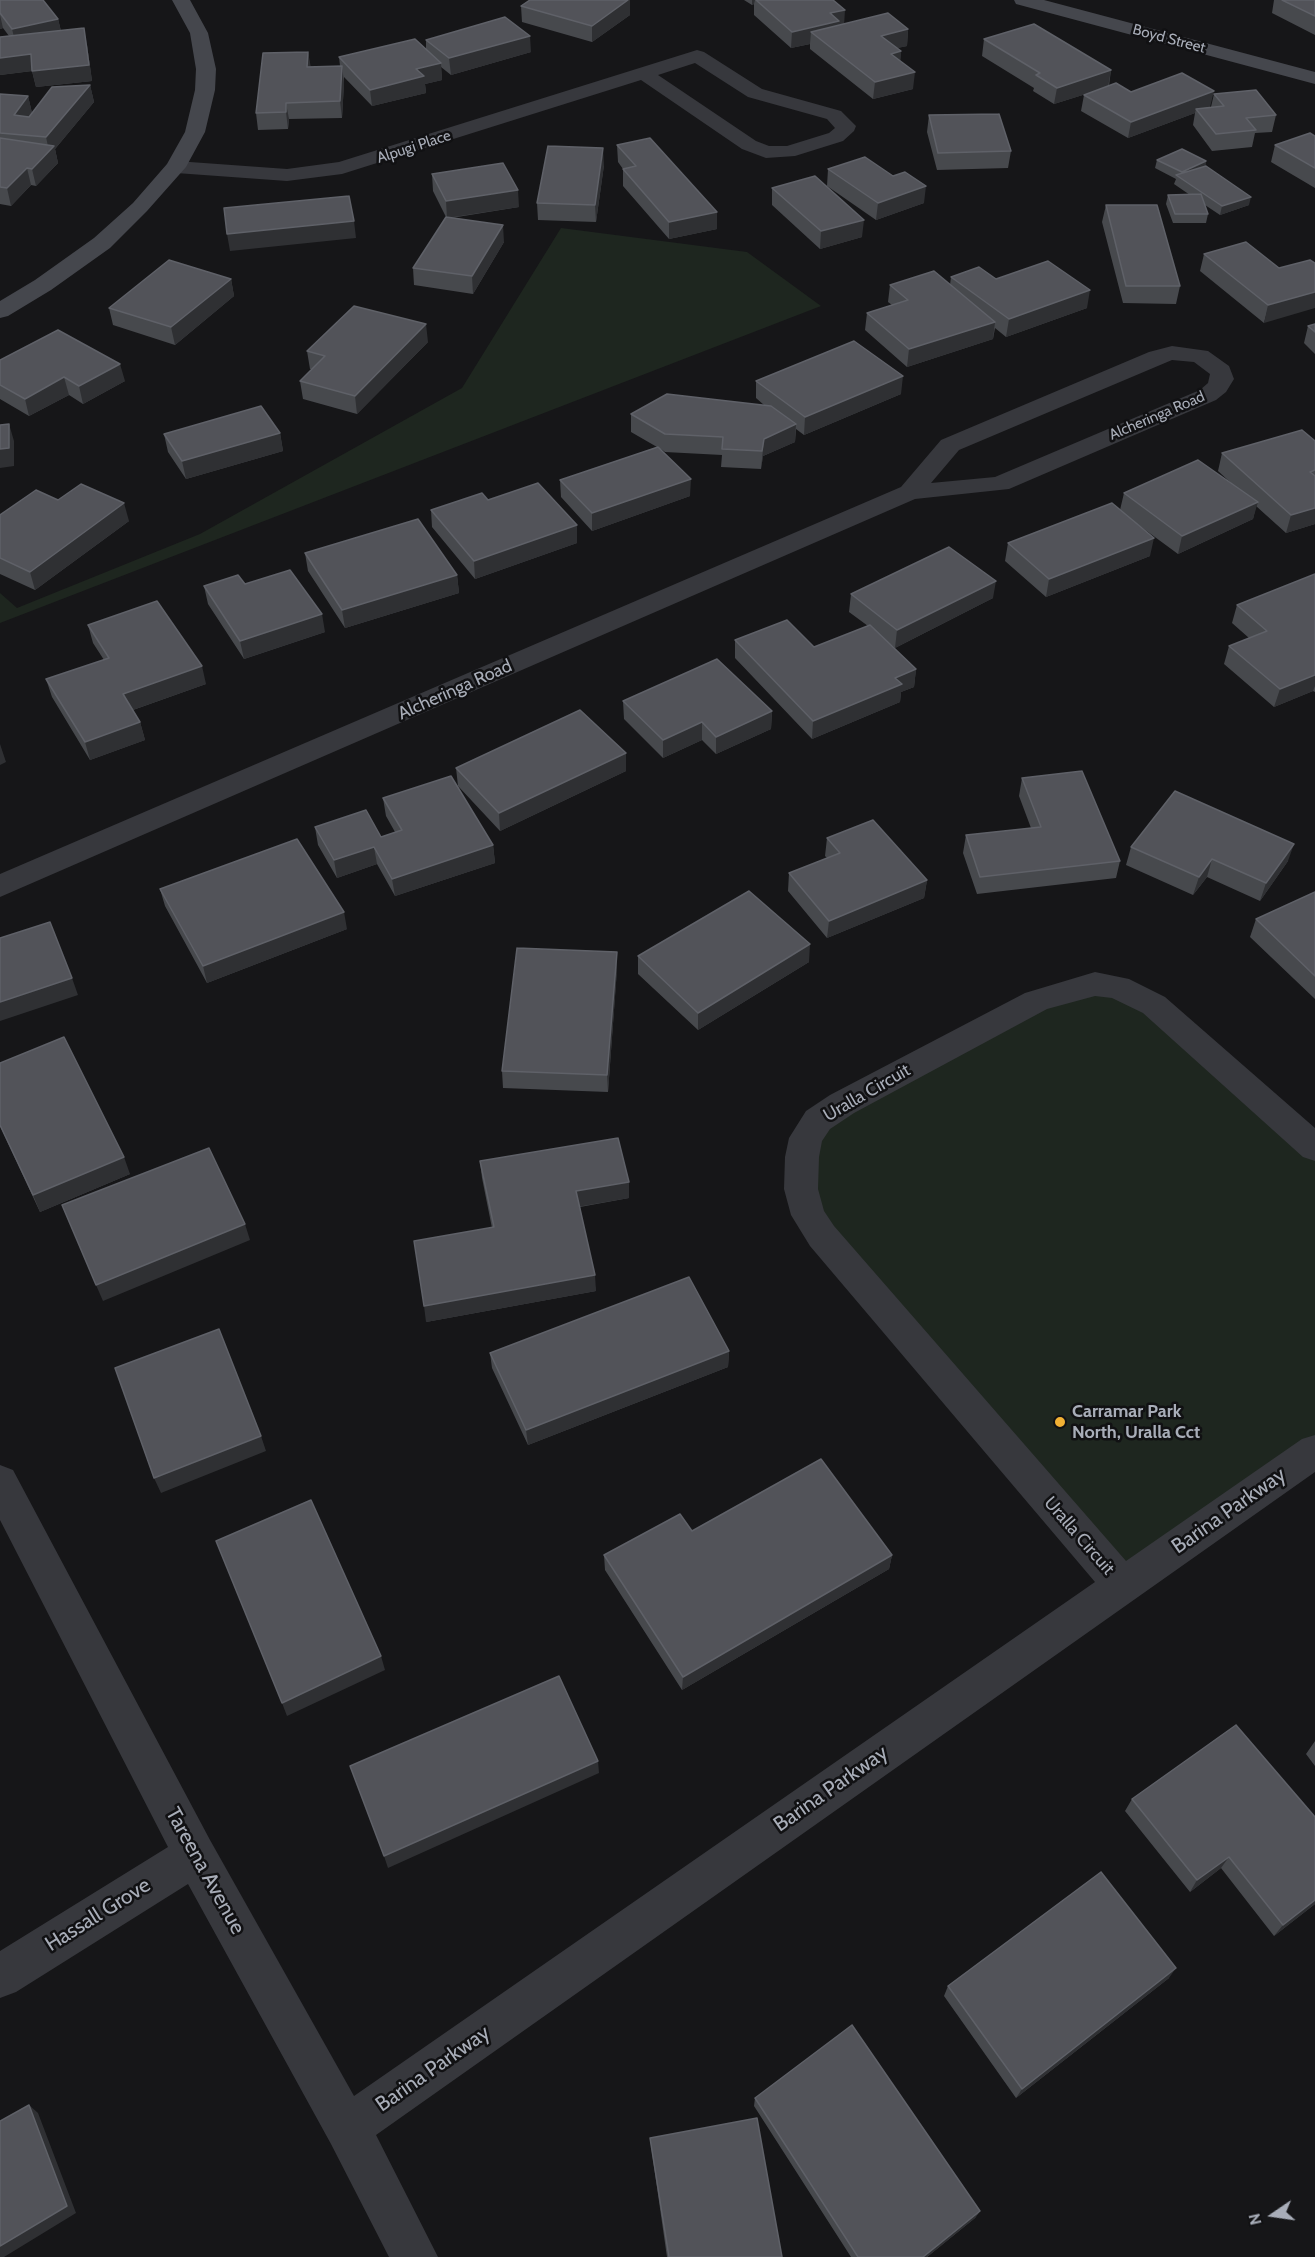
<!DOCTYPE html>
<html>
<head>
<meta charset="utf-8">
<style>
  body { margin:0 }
  #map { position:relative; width:1315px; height:2257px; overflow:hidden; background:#161618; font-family:Cabin,sans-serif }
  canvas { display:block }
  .north { position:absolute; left:1243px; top:2185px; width:60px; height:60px; -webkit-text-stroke:4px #111113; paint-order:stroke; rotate:257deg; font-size:16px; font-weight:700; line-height:24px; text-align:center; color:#a8adb8 }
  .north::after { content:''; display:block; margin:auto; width:21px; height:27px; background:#a8adb8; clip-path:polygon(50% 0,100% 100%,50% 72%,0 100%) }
</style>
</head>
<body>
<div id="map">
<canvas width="1315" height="2257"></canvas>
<div class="north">N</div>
</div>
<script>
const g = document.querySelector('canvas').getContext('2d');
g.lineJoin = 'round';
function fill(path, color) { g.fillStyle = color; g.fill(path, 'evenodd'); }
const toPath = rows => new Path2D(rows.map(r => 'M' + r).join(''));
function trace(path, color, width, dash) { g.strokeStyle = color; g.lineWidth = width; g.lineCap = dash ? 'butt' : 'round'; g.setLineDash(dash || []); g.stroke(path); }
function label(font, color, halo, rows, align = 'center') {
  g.font = font + ' Cabin,sans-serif'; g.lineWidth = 5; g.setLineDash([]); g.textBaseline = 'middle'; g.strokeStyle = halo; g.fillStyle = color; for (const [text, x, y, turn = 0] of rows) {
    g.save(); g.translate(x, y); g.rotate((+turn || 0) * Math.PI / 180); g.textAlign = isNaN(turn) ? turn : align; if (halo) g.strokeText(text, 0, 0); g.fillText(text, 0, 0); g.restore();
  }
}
fill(toPath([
  [561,228,747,252,821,306,0,623,0,593,17,608,200,534,462,388],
  [1118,987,1315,1148,1315,1451,1122,1585,822,1236,806,1138,1036,1001]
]), '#1e261f');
fill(toPath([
  [697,50,704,52,762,89,841,111,856,126,854,131,843,141,795,156,766,158,742,149,641,80,342,174,287,181,176,173,169,171,166,167,169,163,176,161,287,169,339,162,697,50],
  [695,63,748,97,827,119,835,128,829,133,787,146,769,146,756,141,658,75,695,63],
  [1172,346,1208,351,1229,366,1234,379,1226,392,1216,400,1009,489,915,499,0,897,0,874,901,487,941,440,1149,352,1172,346],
  [1172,360,1194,362,1210,374,1208,383,1200,390,995,477,931,483,959,450,1172,360],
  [1095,972,1129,979,1165,997,1315,1128,1315,1161,1303,1157,1143,1013,1112,998,1095,996,1047,1009,854,1113,830,1129,822,1141,819,1157,818,1189,824,1211,834,1226,1126,1561,1302,1439,1315,1435,1315,1472,376,2135,438,2257,389,2257,331,2144,188,1884,16,1992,0,1998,0,1951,168,1847,0,1520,0,1465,13,1470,210,1840,354,2096,1095,1582,810,1246,791,1215,784,1189,785,1157,789,1138,806,1111,830,1095,1025,993,1095,972]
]), '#37383d');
fill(toPath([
  [172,0,190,0,208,33,216,69,215,90,205,132,186,167,147,211,110,248,51,290,8,316,0,318,0,301,35,280,94,238,133,203,167,164,185,132,195,90,196,69,190,33,172,0],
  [1014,0,1044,0,1315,72,1315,84,1016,4,1014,0]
]), '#45474d');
fill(toPath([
  [0,0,58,19,61,31,87,45,92,81,36,87,32,71,0,75,0,37,9,36,3,28,0,29],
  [530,0,630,0,630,15,592,42,522,22,521,6],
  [744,0,833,0,844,24,908,29,907,46,897,48,901,51,900,61,913,89,873,99,810,49,810,44,791,48,754,15,754,4,752,5],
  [1274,0,1315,0,1315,35,1272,13],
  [984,39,1111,70,1109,86,1131,92,1210,107,1211,107,1214,94,1276,115,1272,132,1255,133,1252,147,1212,151,1193,125,1195,113,1128,138,1081,111,1084,95,1089,93,1054,104,1033,91,1034,88,982,56],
  [426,40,531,52,451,75,441,67,442,80,425,84,426,93,372,106,344,77,344,83,342,118,289,119,288,129,258,130,256,113,308,52,310,67,340,66,339,57,426,50],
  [90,85,94,102,55,149,58,163,36,186,31,185,11,206,0,204,0,94,28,96,32,113],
  [929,115,1011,151,1008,168,937,170,927,132],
  [1315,136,1315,188,1271,162,1275,145],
  [617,145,717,229,669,239,623,186,623,169,618,162],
  [1157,160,1206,161,1205,166,1249,205,1220,215,1205,205,1208,214,1206,223,1173,223,1166,204,1168,195,1190,195,1174,184,1176,179,1155,168],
  [604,165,596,222,538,220,537,203],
  [828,169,924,203,876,220,827,186],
  [432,174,519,207,451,218,504,242,473,294,414,285,413,268,446,217,433,191],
  [772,188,862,237,820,249,772,205],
  [1106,205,1180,286,1176,304,1123,303,1102,222],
  [1204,254,1279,268,1264,323,1200,271],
  [951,277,996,279,1087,308,1006,337,995,328,993,339,907,367,865,330,867,313,892,305,888,302,890,285,950,285],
  [231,279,234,296,175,345,113,325,109,308],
  [1315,324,1315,354,1304,343,1308,326],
  [428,342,357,414,303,399,300,381,312,369,310,369,307,351],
  [0,360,125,381,83,404,69,395,29,416,0,399],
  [756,381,901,394,804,435,796,429,795,442,763,456,761,469,721,467,722,455,665,452,661,449,690,496,592,531,561,497,560,480,657,447,631,432,631,414,764,405,756,398],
  [280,433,283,451,186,479,168,452,164,434],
  [1315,441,1315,524,1286,533,1256,506,1253,519,1178,554,1129,518,1150,556,1046,597,1005,561,1008,543,1120,510,1124,493,1231,483,1218,471,1222,453],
  [58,500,129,521,35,590,0,574,0,515],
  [488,500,577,525,577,543,475,579,432,527,431,510],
  [305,553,457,575,459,593,345,628,308,571],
  [1315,574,1315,692,1313,691,1274,707,1224,664,1229,646,1249,638,1232,623,1237,605],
  [245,584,325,632,244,659,208,604,204,586],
  [851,594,993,598,895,648,889,643,916,669,914,687,901,692,900,702,812,739,735,658,735,640,814,647,868,626,849,612],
  [88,625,206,684,133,710,140,722,145,740,90,760,52,697,46,679,104,660,93,643],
  [623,701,772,711,771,729,716,754,702,740,663,758,624,719],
  [456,768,626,771,500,831,458,786],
  [1022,778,1120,861,1116,878,977,894,963,853,966,835,1031,828,1019,796],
  [383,798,493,845,495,863,395,896,377,864,337,878,318,845,315,827,381,837,395,832,386,816],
  [827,838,927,880,924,898,827,938,788,891,789,873,827,858,825,856],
  [1131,847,1288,861,1260,901,1207,877,1193,895,1126,865],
  [160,889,347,929,207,983,165,906],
  [1315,892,1315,999,1250,937,1256,919],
  [638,956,809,962,698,1030,638,974],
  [617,969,608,1092,503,1088,502,1071],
  [0,1063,130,1174,40,1212,0,1126],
  [480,1161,629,1198,580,1207,596,1291,426,1322,492,1228,482,1178],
  [729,1351,728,1367,528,1445,492,1368,490,1353],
  [692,1531,892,1555,889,1569,682,1690,605,1570,604,1555],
  [1315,1741,1315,1766,1306,1754],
  [1132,1799,1315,1817,1315,1904,1274,1936,1221,1868,1190,1892,1125,1811],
  [1169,1978,1016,2098,944,1996,948,1986],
  [755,2098,980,2211,975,2218,927,2257,851,2257,754,2106],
  [650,2138,782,2257,667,2257,651,2146]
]), '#47494d');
fill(toPath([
  [628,0,630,0,630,15,592,42,592,26],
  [752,0,755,0,754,4,752,5],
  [845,10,844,26,811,32,810,44,791,48,792,32,830,13],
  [0,15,3,28,0,29],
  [58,19,62,35,16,45,12,29],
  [84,28,87,45,92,81,36,87,32,71,0,75,0,58],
  [908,29,907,46,880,52,881,36],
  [530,36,531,52,451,75,449,58],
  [901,51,900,68,891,54],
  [308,52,311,68,307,67],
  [441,63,442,80,425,84,426,93,372,106,370,90,416,69],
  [342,66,344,83,342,118,340,101],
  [1111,70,1108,87,1054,104,1057,88],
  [915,72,913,89,873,99,875,82],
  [90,85,94,102,55,149,58,163,36,186,32,169,49,151,46,137],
  [1214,91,1210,107,1196,109,1195,113,1128,138,1131,122],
  [28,96,32,113,18,132,14,115],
  [286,103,289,119,288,129,286,112],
  [603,148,604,165,596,222,595,205],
  [1206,161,1205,170,1181,178,1182,172],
  [27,168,31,185,11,206,7,188],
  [926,186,924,203,876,220,878,203],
  [518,190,519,207,447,218,446,201],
  [1251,197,1249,205,1220,215,1222,206],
  [717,212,717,229,669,239,669,222],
  [864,220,862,237,820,249,821,231],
  [354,221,356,238,230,251,227,234],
  [503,225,504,242,473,294,472,276],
  [231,279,234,296,175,345,171,327],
  [1090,290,1087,308,1006,337,1009,319],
  [1315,292,1315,308,1264,323,1268,305],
  [995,322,993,339,907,367,909,349],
  [426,324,428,342,357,414,355,396],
  [120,364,125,381,83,404,79,386],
  [903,376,901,394,804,435,805,417],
  [64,377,69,395,29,416,25,399],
  [9,424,14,441,14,466,0,468,0,449],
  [796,424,795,442,763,456,761,469,764,439],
  [280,433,283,451,186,479,182,461],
  [691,479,690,496,592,531,592,513],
  [1258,502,1253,519,1178,554,1182,536],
  [124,503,129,521,35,590,30,572],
  [1315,508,1315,524,1286,533,1291,515],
  [577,525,577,543,475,579,474,561],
  [1154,538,1150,556,1046,597,1049,579],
  [457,575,459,593,345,628,342,610],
  [996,581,993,598,895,648,897,630],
  [322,614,325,632,244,659,240,641],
  [202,666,206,684,127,712,123,694],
  [916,669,914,687,901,692,900,702,812,739,813,721,895,678],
  [1315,675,1315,686,1313,691,1274,707,1280,689],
  [772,711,771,729,716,754,716,737],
  [140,722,145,740,90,760,85,742],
  [702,722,702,740,663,758,663,740],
  [0,744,6,762,0,765],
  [626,753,626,771,500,831,499,813],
  [1294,844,1288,861,1260,901,1266,883],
  [493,845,495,863,395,896,392,879],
  [374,847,377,864,337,878,334,860],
  [1212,859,1207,877,1193,895,1199,877],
  [927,880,924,898,827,938,829,921],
  [344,912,347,929,207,983,203,966],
  [810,944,809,962,698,1030,698,1013],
  [617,952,617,969,608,1092,607,1075],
  [72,978,78,995,0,1021,0,1002],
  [124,1157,130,1174,40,1212,33,1195],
  [629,1182,629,1198,577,1207,576,1191],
  [245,1224,250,1240,103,1301,96,1285],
  [595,1275,596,1291,426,1322,424,1306],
  [729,1351,728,1367,528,1445,526,1430],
  [261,1436,266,1451,161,1493,154,1478],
  [892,1555,889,1569,682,1690,683,1677],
  [381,1656,385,1670,287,1716,282,1703],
  [598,1761,599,1773,388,1868,384,1856],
  [1229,1857,1221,1868,1190,1892,1197,1880],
  [1315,1900,1315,1904,1274,1936,1283,1925],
  [1176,1968,1169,1978,1016,2098,1022,2089],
  [29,2105,38,2113,76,2213,4,2257,0,2257,0,2246],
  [980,2211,975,2218,927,2257,923,2257]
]), '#2f3033');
const building = toPath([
  [0,0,43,0,58,19,12,29,0,13,0,0],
  [530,0,628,0,592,26,521,6,530,0],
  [756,0,833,0,845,10,830,13,839,21,792,32,756,0],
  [1282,0,1315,0,1315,16,1282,0],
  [888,13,908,29,881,36,901,51,891,54,915,72,875,82,811,32,888,13],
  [505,17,530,36,449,58,426,40,505,17],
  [1034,24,1111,70,1057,88,1036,75,1040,73,984,39,1034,24],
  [84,28,89,65,32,71,31,54,0,58,0,37,84,28],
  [415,39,441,63,416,69,424,76,370,90,339,57,415,39],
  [308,52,307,67,342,66,340,101,286,103,286,112,256,113,263,53,308,52],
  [1182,73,1214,91,1131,122,1084,95,1116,83,1131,92,1182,73],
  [90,85,46,137,0,133,0,94,28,96,14,115,29,117,52,87,90,85],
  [1256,90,1276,115,1246,118,1256,130,1216,134,1196,109,1224,106,1214,94,1256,90],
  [999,114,1011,151,938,153,929,115,999,114],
  [1310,133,1315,136,1315,168,1275,145,1310,133],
  [0,138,54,146,32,169,27,168,7,188,0,187,0,138],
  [650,138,717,212,669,222,623,169,636,166,617,145,650,138],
  [548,146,603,148,595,205,537,203,548,146],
  [1182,149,1206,161,1182,172,1157,160,1182,149],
  [865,157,893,176,905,172,926,186,878,203,828,169,865,157],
  [503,163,518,190,446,201,432,174,503,163],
  [1206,166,1251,197,1222,206,1176,175,1206,166],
  [815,176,864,220,821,231,772,188,815,176],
  [1201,194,1208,214,1175,214,1168,195,1201,194],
  [349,196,354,221,227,234,224,208,349,196],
  [1106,205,1157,205,1180,286,1126,286,1106,205],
  [446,217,503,225,472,276,413,268,446,217],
  [1246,242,1279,268,1310,260,1315,263,1315,292,1268,305,1204,254,1246,242],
  [169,260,231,279,171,327,109,308,169,260],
  [1048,261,1090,290,1009,319,951,277,979,267,996,279,1048,261],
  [934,271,995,322,909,349,867,313,908,300,890,285,934,271],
  [354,306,426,324,355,396,300,381,325,356,307,351,354,306],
  [1315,324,1315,332,1308,326,1315,324],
  [58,330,120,364,79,386,64,377,25,399,0,385,0,360,58,330],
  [854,341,903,376,805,417,756,381,854,341],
  [667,394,771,406,796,424,764,439,762,451,722,449,723,437,665,434,631,414,667,394],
  [261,406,280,433,182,461,164,434,261,406],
  [9,424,9,448,0,449,0,425,9,424],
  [1302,430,1315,441,1315,470,1310,472,1315,476,1315,508,1291,515,1222,453,1302,430],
  [658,447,691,479,592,513,560,480,658,447],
  [1198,460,1258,502,1182,536,1124,493,1198,460],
  [538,483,577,525,474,561,431,510,482,493,488,500,538,483],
  [81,484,124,503,30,572,0,558,0,515,36,490,58,500,81,484],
  [1112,503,1154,538,1049,579,1008,543,1112,503],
  [418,519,457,575,342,610,305,553,418,519],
  [949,547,996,581,897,630,851,594,949,547],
  [290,570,322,614,240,641,204,586,238,575,245,584,290,570],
  [1315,574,1315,675,1280,689,1229,646,1267,631,1237,605,1315,574],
  [157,601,202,666,123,694,140,722,85,742,46,679,109,658,88,625,157,601],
  [787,620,814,647,870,625,916,669,895,678,902,684,813,721,735,640,787,620],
  [717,659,772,711,716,737,702,722,663,740,623,701,717,659],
  [580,710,626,753,499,813,456,768,580,710],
  [1082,771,1120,861,980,877,966,835,1041,827,1022,778,1082,771],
  [451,776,493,845,392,879,374,847,334,860,315,827,366,810,381,837,402,830,383,798,451,776],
  [1175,791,1294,844,1266,883,1212,859,1199,877,1131,847,1175,791],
  [873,820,927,880,829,921,789,873,840,853,827,838,873,820],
  [297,839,344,912,203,966,160,889,297,839],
  [749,891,810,944,698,1013,638,956,749,891],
  [1315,892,1315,976,1256,919,1315,892],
  [50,922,72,978,0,1002,0,938,50,922],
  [517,948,617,952,607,1075,502,1071,517,948],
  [64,1037,124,1157,33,1195,0,1125,0,1063,64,1037],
  [618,1138,629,1182,576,1191,595,1275,424,1306,414,1241,494,1227,480,1161,618,1138],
  [209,1148,245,1224,96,1285,62,1205,209,1148],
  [689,1277,729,1351,526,1430,490,1353,689,1277],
  [219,1329,261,1436,154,1478,115,1368,219,1329],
  [821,1459,892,1555,683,1677,604,1555,680,1514,692,1531,821,1459],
  [311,1500,381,1656,282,1703,216,1541,311,1500],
  [559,1676,598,1761,384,1856,350,1766,559,1676],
  [1236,1725,1315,1817,1315,1900,1283,1925,1229,1857,1197,1880,1132,1799,1236,1725],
  [1101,1872,1176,1968,1022,2089,948,1986,1101,1872],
  [852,2025,980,2211,923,2257,858,2257,755,2098,852,2025],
  [29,2105,67,2206,0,2246,0,2121,29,2105],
  [757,2118,782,2257,669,2257,650,2138,757,2118]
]);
fill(building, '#525359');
trace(building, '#5f6168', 1.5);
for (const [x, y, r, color] of [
  [1060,1422,6,"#f2b134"]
]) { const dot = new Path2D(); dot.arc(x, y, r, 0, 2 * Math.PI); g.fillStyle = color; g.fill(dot); trace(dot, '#111113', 2); }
label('15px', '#a8adb8', '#111113', [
  ["Boyd Street",1169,39,15],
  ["Alpugi Place",414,147,-18],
  ["Alcheringa Road",1157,416,-23]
]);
label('18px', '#a8adb8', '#111113', [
  ["Alcheringa Road",455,690,-24],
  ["Uralla Circuit",867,1093,-30],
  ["Uralla Circuit",1079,1536,49]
]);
label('bold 18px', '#a8adb8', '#111113', [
  ["Carramar Park",1072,1412],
  ["North, Uralla Cct",1072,1433]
], 'left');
label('21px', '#a8adb8', '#111113', [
  ["Barina Parkway",1229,1511,-35],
  ["Barina Parkway",831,1789,-35],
  ["Tareena Avenue",205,1871,61],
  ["Hassall Grove",98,1915,-32],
  ["Barina Parkway",433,2069,-35]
]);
</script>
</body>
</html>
